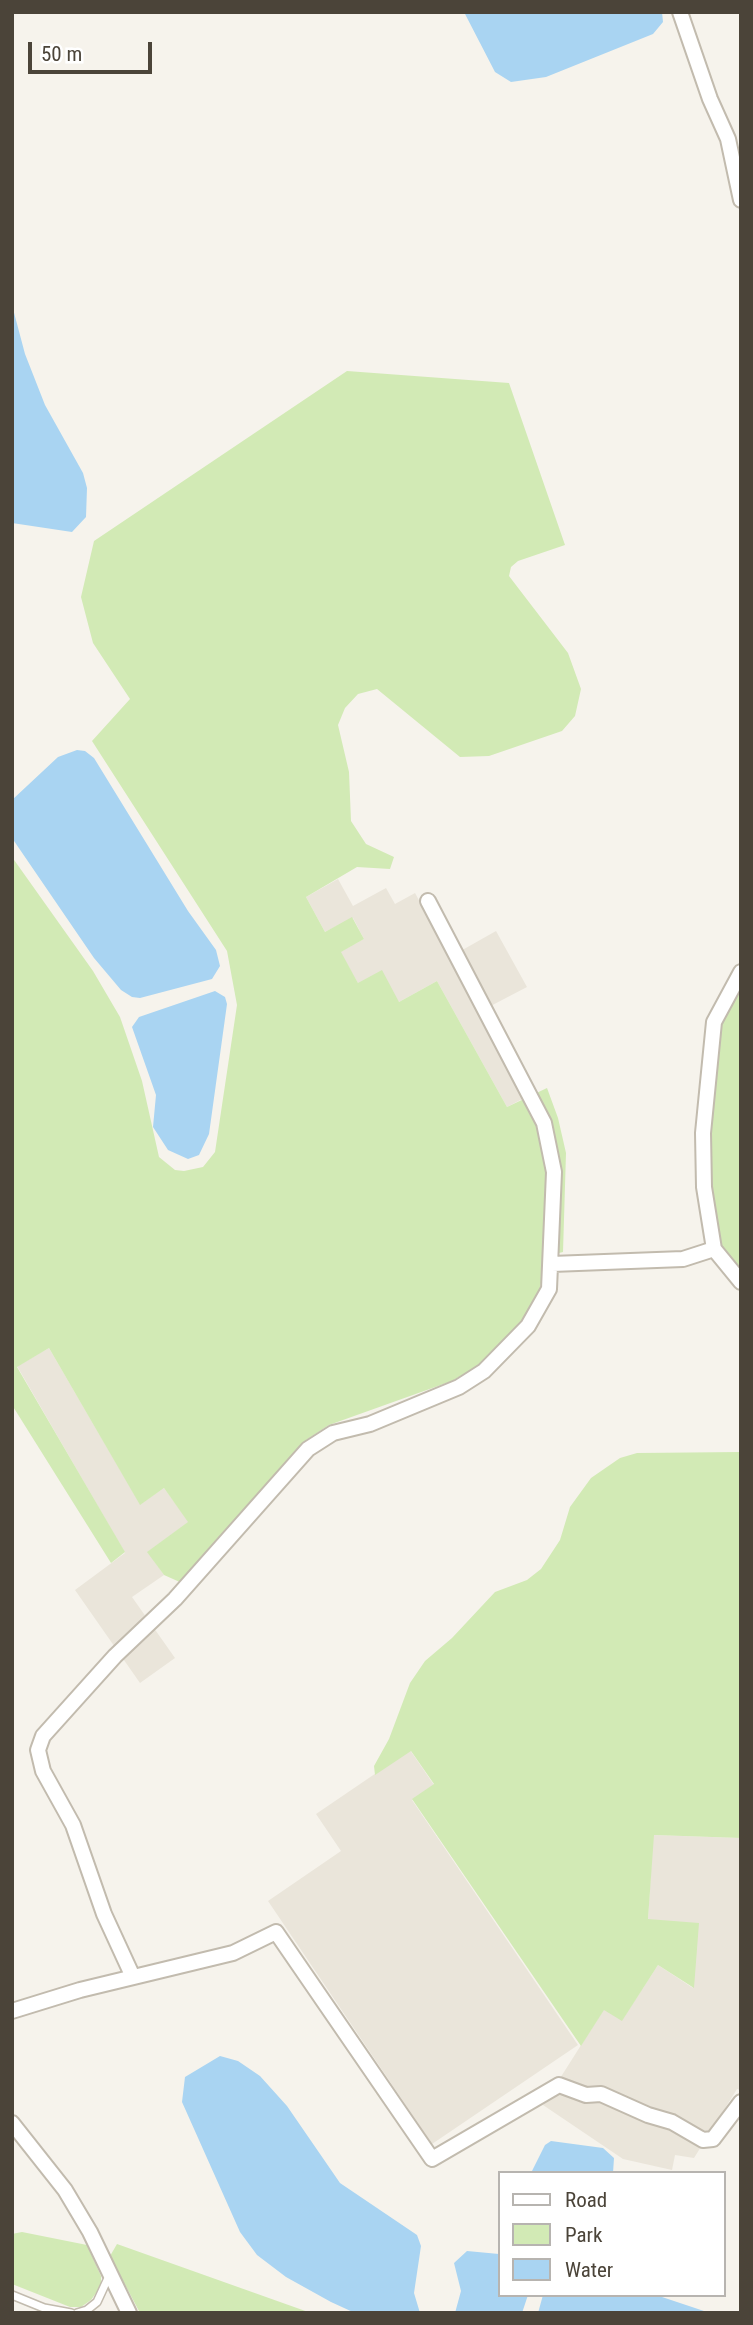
<!DOCTYPE html>
<html>
<head>
<meta charset="utf-8">
<style>
  body { margin:0 }
  #map { position:relative; width:753px; height:2325px; overflow:hidden; background:#f6f3ec; font-family:"Roboto Condensed",sans-serif }
  canvas { display:block }
  .frame { position:absolute; inset:0; border:14px solid #4b4439; pointer-events:none }
  .legend { position:absolute; left:498px; top:2171px; width:228px; height:126px; box-sizing:border-box; background:#fff; border:2px solid #b7b4b0; margin:0; padding:9px 12px; list-style:none; font-size:21px; color:#4b4439 }
  .legend li { display:flex; align-items:center; gap:14px; height:35px }
  .legend b { width:35px; border:2px solid #b7b4b0 }
  .scale { position:absolute; left:28px; top:42px; width:124px; height:32px; box-sizing:border-box; border:4px solid #4b4439; border-top:0; padding-left:9px; font-size:21px; line-height:24px; white-space:nowrap; color:#4b4439; -webkit-text-stroke:5px #fff; paint-order:stroke }
</style>
</head>
<body>
<div id="map">
<canvas width="753" height="2325"></canvas>
<div class="frame"></div>
<ul class="legend">
<li><b style="height:9px;background:#fff"></b>Road</li>
<li><b style="height:19px;background:#d2eab5"></b>Park</li>
<li><b style="height:19px;background:#a9d4f2"></b>Water</li>
</ul>
<div class="scale">50 m</div>
</div>
<script>
const g = document.querySelector('canvas').getContext('2d');
g.lineJoin = 'round';
function fill(path, color) { g.fillStyle = color; g.fill(path, 'evenodd'); }
const toPath = rows => new Path2D(rows.map(r => 'M' + r).join(''));
function trace(path, color, width, dash) { g.strokeStyle = color; g.lineWidth = width; g.lineCap = dash ? 'butt' : 'round'; g.setLineDash(dash || []); g.stroke(path); }
fill(toPath([
  [338,879,353,906,386,888,395,904,415,893,450,957,496,931,527,987,481,1011,528,1096,507,1107,437,981,399,1002,358,983,340,952,364,939,353,918,325,932,306,897],
  [49,1348,140,1504,164,1488,189,1522,148,1552,164,1575,132,1597,175,1658,140,1683,75,1590,125,1553,17,1366],
  [410,1750,434,1785,412,1800,578,2045,432,2144,268,1901,341,1851,316,1814],
  [653,1835,741,1838,741,2090,737,2089,694,2158,675,2155,672,2170,623,2159,543,2105,604,2009,622,2020,658,1965,693,1988,648,1920]
]), '#eae5da');
fill(toPath([
  [347,371,509,383,565,545,518,561,511,567,509,576,568,653,581,689,575,716,562,731,489,756,460,757,377,689,358,694,345,708,338,725,349,772,351,821,366,844,394,857,390,869,357,867,306,897,325,932,352,917,364,939,341,952,358,983,382,970,399,1002,437,981,507,1107,547,1088,558,1118,566,1153,563,1252,547,1256,538,1296,522,1323,484,1362,452,1381,329,1425,306,1440,182,1583,164,1575,147,1552,188,1522,164,1488,140,1505,49,1348,17,1367,125,1552,111,1563,12,1405,12,857,93,971,120,1017,142,1081,159,1157,175,1170,184,1171,203,1167,215,1152,237,1005,227,951,92,741,130,699,93,643,81,597,94,541],
  [741,982,741,1274,718,1246,709,1187,708,1133,718,1023],
  [741,1452,741,1838,654,1835,648,1919,699,1923,694,1988,658,1965,622,2021,604,2010,581,2046,412,1799,434,1784,411,1751,375,1775,374,1766,389,1739,410,1683,425,1661,452,1638,495,1592,527,1580,541,1569,560,1540,570,1507,591,1478,620,1458,637,1453],
  [22,2232,87,2245,101,2276,101,2286,91,2300,81,2307,70,2307,12,2284,12,2234],
  [117,2244,311,2313,140,2313,110,2256]
]), '#d2eab5');
fill(toPath([
  [464,12,662,12,663,22,653,34,546,77,511,82,495,72],
  [12,305,25,354,45,405,83,473,87,488,86,517,72,532,12,523],
  [77,750,85,751,94,758,188,911,216,950,220,966,212,979,140,998,132,997,121,990,94,958,12,838,12,800,58,757],
  [215,991,225,997,227,1004,209,1134,199,1155,188,1159,168,1150,153,1127,156,1095,132,1027,139,1017],
  [220,2056,238,2061,260,2076,287,2106,340,2183,417,2235,421,2246,414,2293,420,2313,355,2313,331,2302,286,2277,257,2255,240,2232,182,2102,185,2077],
  [551,2141,603,2148,614,2158,613,2173,531,2173,545,2145],
  [467,2251,499,2254,499,2295,528,2295,522,2313,455,2313,461,2291,454,2263],
  [543,2295,656,2295,710,2313,538,2313]
]), '#a9d4f2');
const lane = toPath([
  [12,2295,44,2308,71,2313],
  [77,2313,87,2310,97,2302,109,2276]
]);
const street = toPath([
  [680,12,710,99,728,139,741,200],
  [741,972,714,1022,703,1133,704,1187,714,1249,741,1282],
  [552,1264,683,1259,714,1249],
  [133,1977,104,1914,73,1825,43,1771,38,1750,43,1736,115,1656,175,1599,308,1449,333,1433,370,1424,459,1387,484,1371,528,1326,549,1289,554,1172,544,1123,428,901],
  [12,2011,80,1990,233,1953,276,1932,432,2159,559,2085,586,2095,601,2094,648,2115,672,2122,703,2140,713,2139,741,2102],
  [12,2123,65,2190,90,2232,129,2313]
]);
trace(lane, '#c2bbae', 10);
trace(street, '#c2bbae', 18);
trace(lane, '#fff', 7);
trace(street, '#fff', 14);
</script>
</body>
</html>
